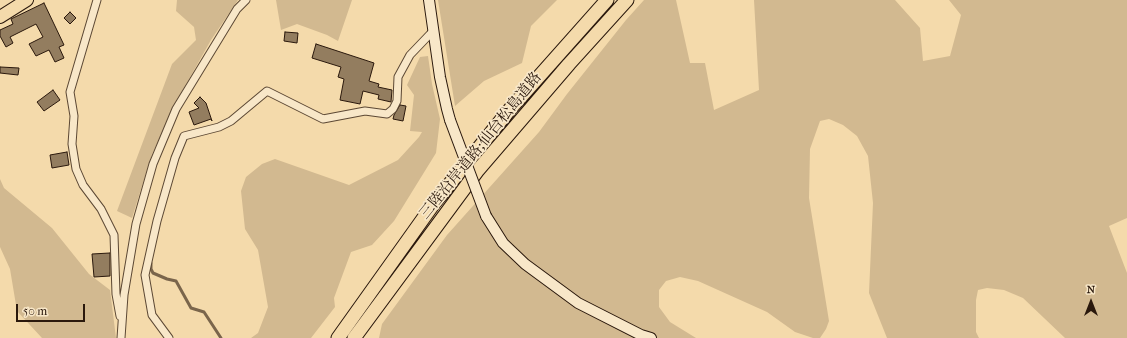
<!DOCTYPE html>
<html>
<head>
<meta charset="utf-8">
<style>
  body { margin:0 }
  #map { position:relative; width:1127px; height:338px; overflow:hidden; background:#f4daab; font-family:"IM FELL French Canon",serif }
  canvas { display:block }
  .north { position:absolute; left:1071px; top:282px; width:40px; height:40px; -webkit-text-stroke:3px #f8e7c8; paint-order:stroke; rotate:0deg; font-size:11px; font-weight:700; line-height:16px; text-align:center; color:#2a180c }
  .north::after { content:''; display:block; margin:auto; width:14px; height:18px; background:#2a180c; clip-path:polygon(50% 0,100% 100%,50% 72%,0 100%) }
  .scale { position:absolute; left:16px; top:304px; width:69px; height:18px; box-sizing:border-box; border:2px solid #2a180c; border-top:0; padding-left:5px; font-size:12px; line-height:14px; white-space:nowrap; color:#2a180c; -webkit-text-stroke:3px #f8e7c8; paint-order:stroke }
</style>
</head>
<body>
<div id="map">
<canvas width="1127" height="338"></canvas>
<div class="north">N</div>
<div class="scale">50 m</div>
</div>
<script>
const g = document.querySelector('canvas').getContext('2d');
g.lineJoin = 'round';
function fill(path, color) { g.fillStyle = color; g.fill(path, 'evenodd'); }
const toPath = rows => new Path2D(rows.map(r => 'M' + r).join(''));
function trace(path, color, width, dash) { g.strokeStyle = color; g.lineWidth = width; g.lineCap = dash ? 'butt' : 'round'; g.setLineDash(dash || []); g.stroke(path); }
function label(font, color, halo, rows, align = 'center') {
  g.font = font + ' "IM FELL French Canon","Noto Serif JP",serif'; g.lineWidth = 3.5; g.setLineDash([]); g.textBaseline = 'middle'; g.strokeStyle = halo; g.fillStyle = color; for (const [text, x, y, turn = 0] of rows) {
    g.save(); g.translate(x, y); g.rotate((+turn || 0) * Math.PI / 180); g.textAlign = isNaN(turn) ? turn : align; if (halo) g.strokeText(text, 0, 0); g.fillText(text, 0, 0); g.restore();
  }
}
fill(toPath([
  [177,0,238,0,211,40,180,95,152,154,132,218,117,211,172,64,196,40,194,27,176,11],
  [276,0,352,0,338,41,327,35,297,24,281,30],
  [438,0,557,0,531,26,522,63,484,81,455,106],
  [644,0,676,0,690,63,705,63,714,110,759,90,754,0,895,0,920,28,923,61,950,56,961,15,949,0,1127,0,1127,218,1109,226,1127,273,1127,338,1065,338,1023,298,1004,290,987,288,978,290,976,300,976,332,979,338,887,338,869,293,873,203,868,156,857,136,843,125,829,119,820,121,810,149,809,198,829,321,826,329,820,338,813,338,795,332,767,312,698,281,680,277,666,281,659,290,659,307,670,322,696,338,379,338,382,324,447,235,539,132,567,94,626,20],
  [428,56,432,84,440,119,436,153,394,221,372,245,351,252,334,298,335,307,311,338,251,338,258,333,268,307,258,250,245,229,241,191,246,177,262,164,275,159,349,185,398,160,419,137,422,132,410,131,414,95,407,85,420,57],
  [0,179,4,188,52,228,89,274,110,290,116,338,42,338,17,311,10,269,0,247]
]), '#d2b990');
trace(toPath([
  [151,263,151,269,153,273,167,279,176,281,191,308,204,312,221,338]
]), '#7a654b', 3);
const building = toPath([
  [44,3,64,45,59,47,64,58,55,62,49,50,36,56,29,44,43,37,36,24,10,37,13,43,6,47,0,36,0,30,13,24,11,19,44,3],
  [70,12,76,18,70,24,64,18,70,12],
  [285,32,298,33,297,43,284,41,285,32],
  [316,44,374,63,369,81,379,84,378,87,392,90,391,102,378,99,379,95,363,91,360,104,340,100,344,79,338,77,341,67,312,58,316,44],
  [0,67,19,68,18,75,0,73,0,67],
  [53,90,60,100,44,111,37,102,53,90],
  [200,97,206,103,212,121,211,119,194,125,189,112,199,108,194,103,200,97],
  [400,105,406,106,403,121,393,119,394,115,400,105],
  [67,152,69,165,52,168,50,155,67,152],
  [110,253,110,276,94,277,92,254,110,253]
]);
fill(building, '#937d5f');
trace(building, '#2a180c', 1);
const street = toPath([
  [97,0,70,92,74,116,72,144,76,169,83,185,101,209,114,235,116,294,120,316],
  [121,338,124,295,136,224,153,164,176,109,237,9,246,0],
  [169,338,152,315,145,275,157,221,175,158,184,136,219,127,231,121,267,91,323,119,365,111,387,114,393,109,397,101,398,77,410,55,433,31]
]);
const secondary = toPath([
  [429,0,440,77,447,109,450,120],
  [486,216,503,243,525,264,578,303,641,335,651,338]
]);
const primary = toPath([
  [0,17,27,0]
]);
const highway = toPath([
  [338,338,435,202,511,108,607,0],
  [354,338,478,170,569,64,627,0]
]);
trace(street, '#5c4834', 9);
trace(secondary, '#2a180c', 12);
trace(primary, '#2a180c', 14);
trace(highway, '#2a180c', 15);
trace(street, '#f8e7c8', 7);
trace(secondary, '#f8e7c8', 10);
trace(primary, '#f4daab', 12);
trace(highway, '#f4daab', 13);
const secondaryBridge = toPath([
  [450,120,486,216]
]);
trace(secondaryBridge, '#2a180c', 12, []);
trace(secondaryBridge, '#f8e7c8', 10);
label('15px', '#2a180c', '#f8e7c8', [
  ["三陸沿岸道路;仙台松島道路",481,146,-51]
]);
</script>
</body>
</html>
